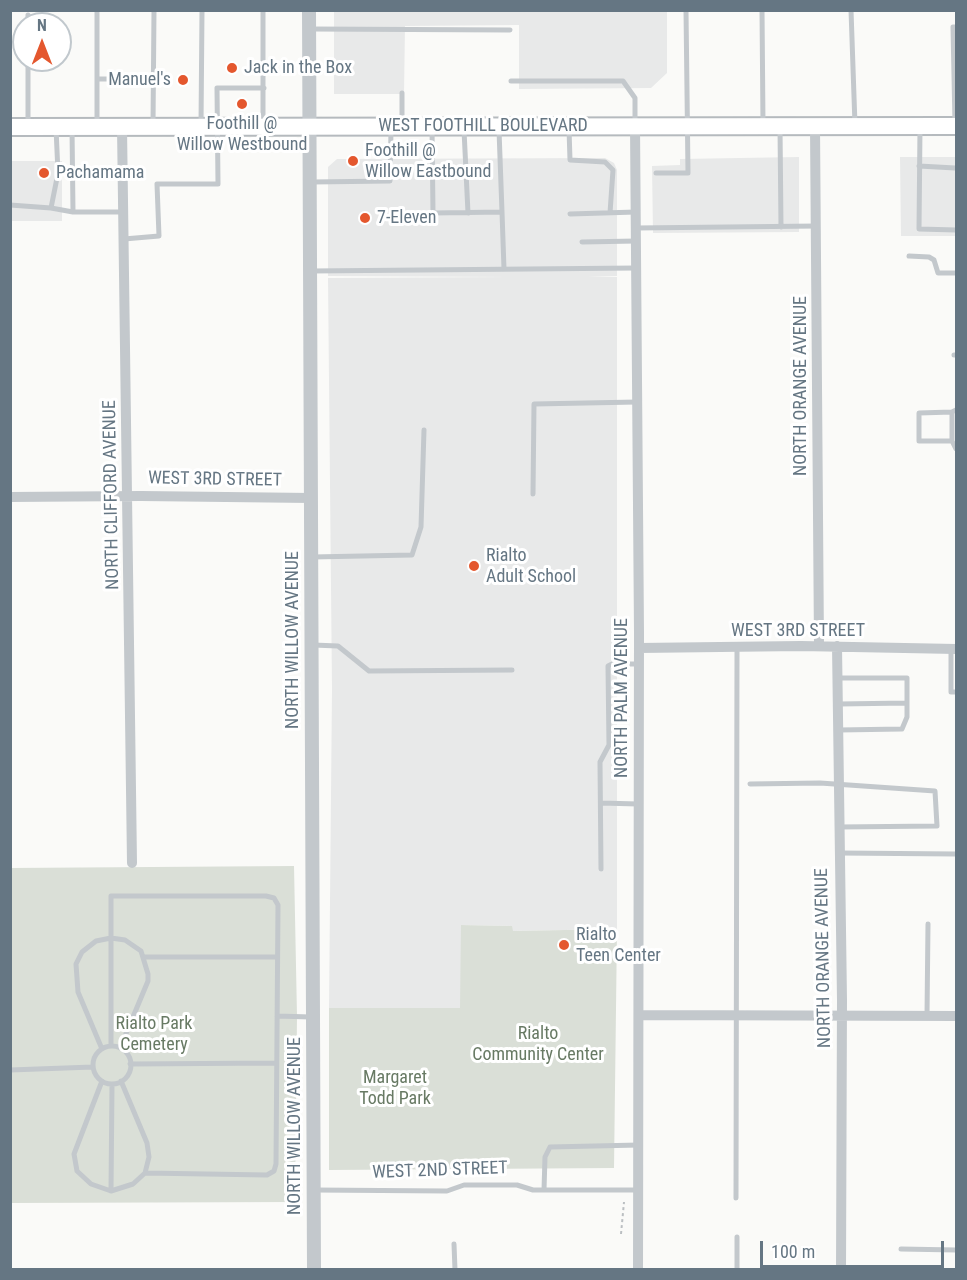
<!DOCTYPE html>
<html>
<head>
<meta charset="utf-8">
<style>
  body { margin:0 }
  #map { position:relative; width:967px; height:1280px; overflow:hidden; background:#fafaf8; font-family:"Roboto Condensed",sans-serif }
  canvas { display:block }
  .frame { position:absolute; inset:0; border:12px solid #657683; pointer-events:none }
  .north { position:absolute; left:12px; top:12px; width:60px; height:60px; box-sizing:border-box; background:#fff; border:2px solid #c1c8cd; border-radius:50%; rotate:0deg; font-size:16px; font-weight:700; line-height:24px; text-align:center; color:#657683 }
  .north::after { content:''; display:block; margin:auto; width:21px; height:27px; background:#e4572e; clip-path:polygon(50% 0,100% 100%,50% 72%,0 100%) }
  .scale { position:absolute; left:760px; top:1241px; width:184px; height:27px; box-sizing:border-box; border:3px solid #657683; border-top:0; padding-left:8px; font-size:18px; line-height:21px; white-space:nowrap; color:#657683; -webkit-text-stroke:4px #fff; paint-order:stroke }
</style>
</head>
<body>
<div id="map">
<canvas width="967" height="1280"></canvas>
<div class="frame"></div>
<div class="north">N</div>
<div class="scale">100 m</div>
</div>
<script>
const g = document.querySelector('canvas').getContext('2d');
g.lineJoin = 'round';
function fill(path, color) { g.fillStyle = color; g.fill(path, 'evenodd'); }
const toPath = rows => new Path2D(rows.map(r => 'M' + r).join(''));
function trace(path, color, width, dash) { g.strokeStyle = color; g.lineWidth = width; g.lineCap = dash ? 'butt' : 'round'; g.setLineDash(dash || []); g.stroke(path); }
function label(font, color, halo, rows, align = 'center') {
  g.font = font + ' "Roboto Condensed",sans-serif'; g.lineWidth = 6; g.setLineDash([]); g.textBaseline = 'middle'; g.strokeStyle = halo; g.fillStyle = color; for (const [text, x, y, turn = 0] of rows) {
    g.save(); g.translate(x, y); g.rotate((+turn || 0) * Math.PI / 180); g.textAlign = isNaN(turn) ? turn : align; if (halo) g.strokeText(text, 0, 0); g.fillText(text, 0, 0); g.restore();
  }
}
fill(toPath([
  [334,11,667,11,667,73,651,88,519,89,519,25,405,26,404,94,334,94],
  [799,157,799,232,653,233,652,166,680,165,680,159],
  [900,157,956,157,956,236,901,236],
  [605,158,614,163,617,170,617,276,588,276,617,277,617,929,512,931,512,926,461,925,461,1008,329,1008,332,689,328,278,510,277,328,276,328,167,337,159],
  [10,161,62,161,62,221,11,221]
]), '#e8e9e9');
fill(toPath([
  [294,866,297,1016,295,1202,11,1203,10,868],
  [461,925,512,926,513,931,617,929,614,1168,329,1170,329,1008,460,1008]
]), '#dadfd7');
const primary = toPath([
  [10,127,956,126]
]);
trace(primary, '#b5babe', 20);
trace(toPath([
  [621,1234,624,1202]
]), '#bbbfc2', 2, [3, 3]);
trace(toPath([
  [97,10,97,125],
  [263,10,263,125],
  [762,10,763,124],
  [851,10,855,125],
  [28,15,28,24],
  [311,29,510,30],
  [97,79,153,79],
  [511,81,623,81,635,98,635,124],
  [402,124,402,93],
  [955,124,953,27,956,27],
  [28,125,28,60],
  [153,125,154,10],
  [201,125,202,10],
  [72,128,73,212,124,212],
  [432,128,433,213,502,212,499,130],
  [780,128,781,227],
  [920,128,919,229,956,230],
  [569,129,570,160,605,162,613,170,610,213],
  [464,130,468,213],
  [919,166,955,168],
  [656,173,688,173,686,10],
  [312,182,390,181,391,130],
  [10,205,51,208,58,173,56,128],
  [51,208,73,212],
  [502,212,504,269],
  [570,214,636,212],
  [636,228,817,226],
  [124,239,159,236,157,184,218,184,217,88,264,88],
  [582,242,636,241],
  [909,256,929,257,934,260,938,273,956,273],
  [312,271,636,268],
  [954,355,956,355],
  [956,410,952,412,952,441,956,449],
  [952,441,919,441,919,413,952,412],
  [533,494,534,404,637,402],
  [312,557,412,555,421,527,424,430],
  [313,645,338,646,369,671,512,670],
  [951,649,951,692,956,692],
  [838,678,907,678,907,717,902,729,839,730],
  [839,704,907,703],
  [750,784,820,783,935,791,937,826,839,827],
  [601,803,638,804],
  [839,853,956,854],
  [601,869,600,762,609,745,608,666,612,664,639,664],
  [145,957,277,957],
  [927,1015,928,924],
  [277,1016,311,1017],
  [111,1046,111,938,125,940,141,951,148,974,148,981,120,1048],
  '93 1065a19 19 0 1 1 38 0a19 19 0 1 1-38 0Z',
  [130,1064,276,1063],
  [10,1070,93,1067],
  [102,1081,74,1154,77,1171,91,1184,111,1191,133,1184,145,1173,267,1175,274,1171,276,1164,278,905,274,898,266,896,111,896,111,938,96,941,82,952,76,964,78,992,102,1049],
  [121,1081,147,1143,149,1157,145,1173],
  [315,1190,447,1191,464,1185,517,1185,533,1190,639,1190],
  [544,1190,545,1157,550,1147,639,1145],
  [111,1191,112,1084],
  [736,1198,737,647],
  [454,1244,455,1270],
  [901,1249,956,1250],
  [737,1270,737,1237]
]), '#c3c8cc', 5);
trace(toPath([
  [635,126,639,633,638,1270],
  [122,127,132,863],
  [815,127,819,646],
  [10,497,141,496,311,498],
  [837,646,842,1000,841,1270],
  [639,648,801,646,956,649],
  [639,1015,956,1016]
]), '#c3c8cc', 10);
trace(toPath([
  [309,10,314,1270]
]), '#c3c8cc', 14);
trace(primary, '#fff', 16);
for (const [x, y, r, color] of [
  [232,68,6,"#e4572e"],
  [183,80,6,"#e4572e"],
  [242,104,6,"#e4572e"],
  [353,161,6,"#e4572e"],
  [44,173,6,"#e4572e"],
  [365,218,6,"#e4572e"],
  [474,566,6,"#e4572e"],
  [564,945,6,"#e4572e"]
]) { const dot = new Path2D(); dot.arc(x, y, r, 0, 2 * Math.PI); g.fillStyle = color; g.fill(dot); trace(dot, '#fff', 2); }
label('18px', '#657683', '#fff', [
  ["Jack in the Box",244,68],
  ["Manuel's",171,80,"right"],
  ["Foothill @",242,124,"center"],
  ["Willow Westbound",242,145,"center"],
  ["Foothill @",365,151],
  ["Willow Eastbound",365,172],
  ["Pachamama",56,173],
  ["7-Eleven",377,218],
  ["Rialto",486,556],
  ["Adult School",486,577],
  ["Rialto",576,935],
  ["Teen Center",576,956]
], 'left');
label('18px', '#657683', '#fff', [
  ["WEST FOOTHILL BOULEVARD",483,126],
  ["NORTH ORANGE AVENUE",801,386,-90],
  ["WEST 3RD STREET",215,480,1],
  ["NORTH CLIFFORD AVENUE",112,495,-91],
  ["WEST 3RD STREET",798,631],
  ["NORTH WILLOW AVENUE",293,640,-90],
  ["NORTH PALM AVENUE",622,698,-90],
  ["NORTH ORANGE AVENUE",824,958,-91],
  ["NORTH WILLOW AVENUE",295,1126,-90],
  ["WEST 2ND STREET",440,1171,-2]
]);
label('18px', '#687a64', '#fff', [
  ["Rialto Park",154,1024],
  ["Cemetery",154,1045],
  ["Rialto",538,1034],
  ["Community Center",538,1055],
  ["Margaret",395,1078],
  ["Todd Park",395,1099]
]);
</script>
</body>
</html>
